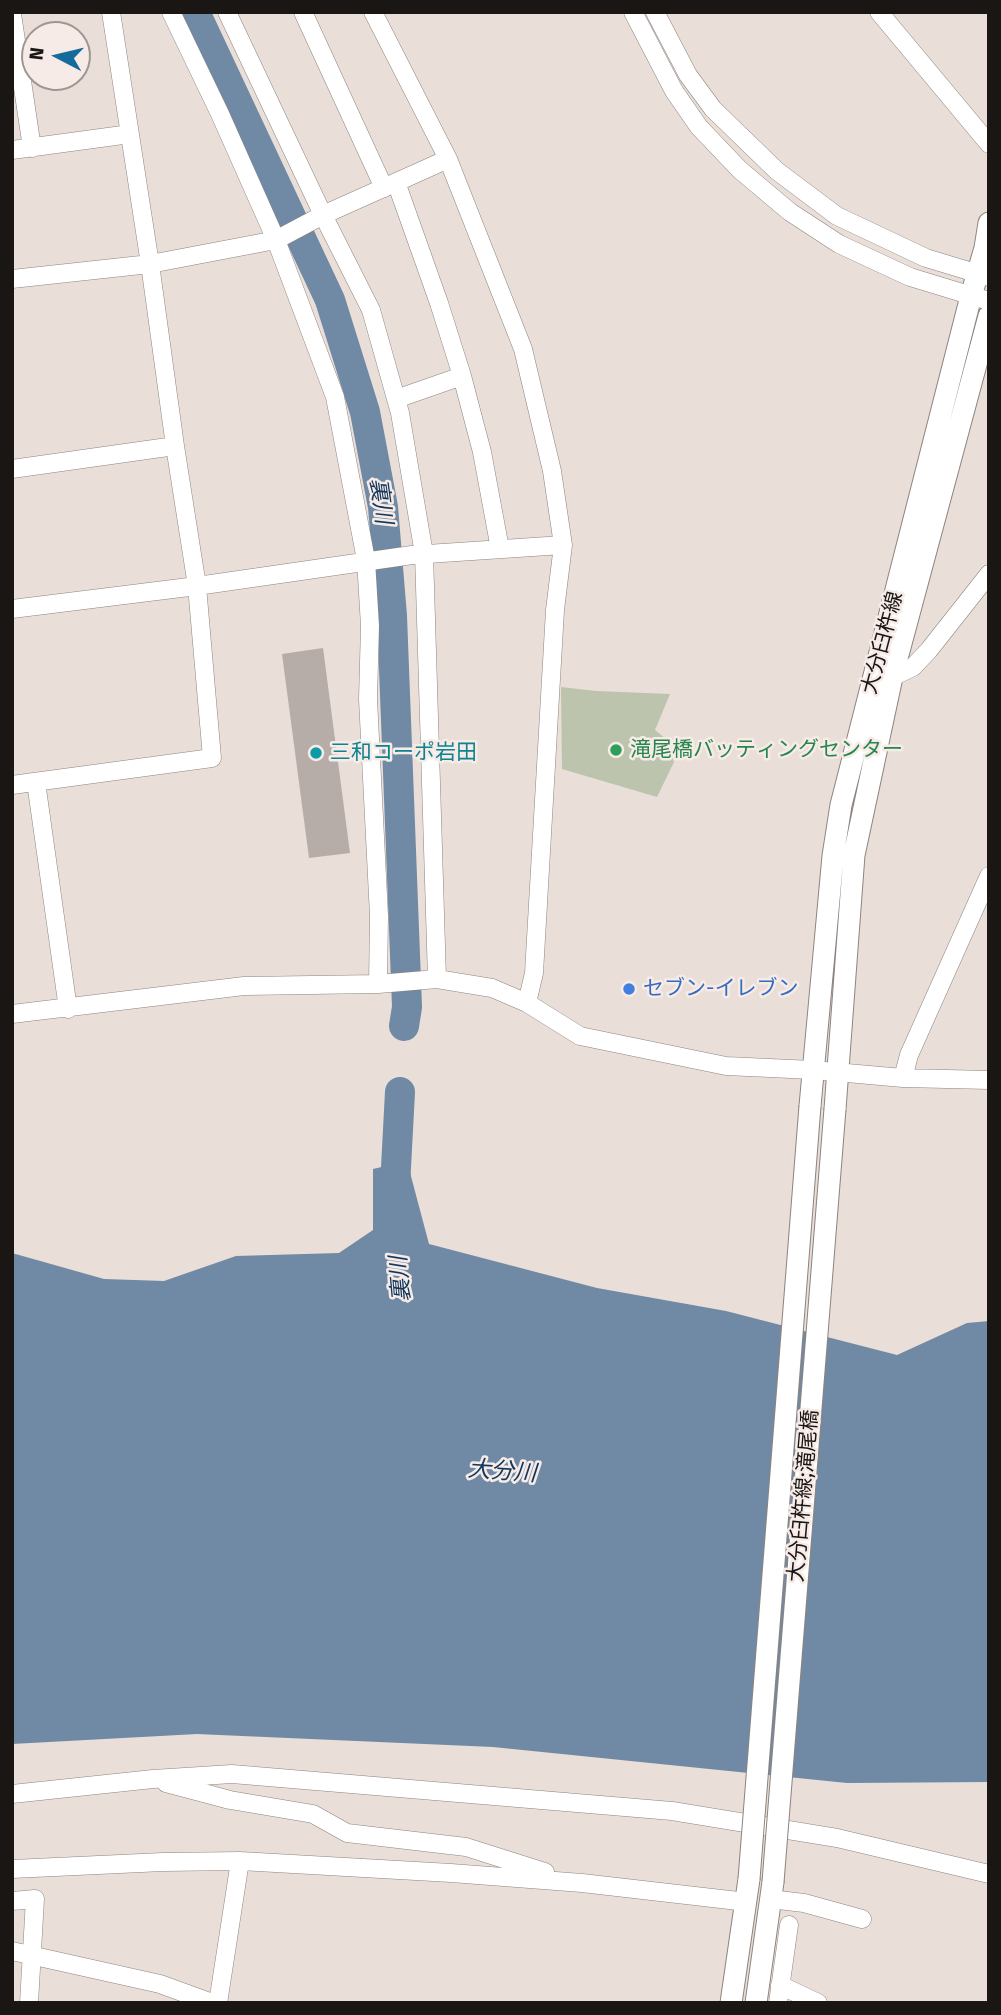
<!DOCTYPE html>
<html>
<head>
<meta charset="utf-8">
<style>
  body { margin:0 }
  #map { position:relative; width:1001px; height:2015px; overflow:hidden; background:#e9ded8; font-family:"Fira Sans",sans-serif }
  canvas { display:block }
  .frame { position:absolute; inset:0; border:14px solid #191614; pointer-events:none }
  .north { position:absolute; left:21px; top:21px; width:70px; height:70px; box-sizing:border-box; background:#f6ebe6; border:2px solid #9e9692; border-radius:50%; rotate:277deg; font-size:19px; font-weight:700; line-height:28px; text-align:center; color:#191614 }
  .north::after { content:''; display:block; margin:auto; width:24px; height:32px; background:#156c9c; clip-path:polygon(50% 0,100% 100%,50% 72%,0 100%) }
</style>
</head>
<body>
<div id="map">
<canvas width="1001" height="2015"></canvas>
<div class="frame"></div>
<div class="north">N</div>
</div>
<script>
const g = document.querySelector('canvas').getContext('2d');
g.lineJoin = 'round';
function fill(path, color) { g.fillStyle = color; g.fill(path, 'evenodd'); }
const toPath = rows => new Path2D(rows.map(r => 'M' + r).join(''));
function trace(path, color, width, dash) { g.strokeStyle = color; g.lineWidth = width; g.lineCap = dash ? 'butt' : 'round'; g.setLineDash(dash || []); g.stroke(path); }
function label(font, color, halo, rows, align = 'center') {
  g.font = font + ' "Fira Sans","Noto Sans JP",sans-serif'; g.lineWidth = 5; g.setLineDash([]); g.textBaseline = 'middle'; g.strokeStyle = halo; g.fillStyle = color; for (const [text, x, y, turn = 0] of rows) {
    g.save(); g.translate(x, y); g.rotate((+turn || 0) * Math.PI / 180); g.textAlign = isNaN(turn) ? turn : align; if (halo) g.strokeText(text, 0, 0); g.fillText(text, 0, 0); g.restore();
  }
}
fill(toPath([
  [561,687,596,691,670,694,655,730,666,739,674,762,657,797,562,769]
]), '#bcc4ad');
fill(toPath([
  [408,1165,429,1244,597,1288,726,1311,897,1355,967,1323,989,1321,989,1782,847,1783,493,1747,197,1734,12,1744,12,1253,104,1279,164,1281,236,1256,339,1253,373,1230,373,1169,386,1166]
]), '#7089a4');
trace(toPath([
  [195,12,330,300,365,412,383,507,392,616,407,1007,404,1026],
  [394,1205,400,1092]
]), '#7089a4', 30);
fill(toPath([
  [323,648,350,853,309,858,282,654]
]), '#b7ada8');
const minor = toPath([
  [171,12,220,114,276,240,335,397,366,560,370,626,368,699,379,916,378,984],
  [227,12,323,215,371,310,400,413,424,554,437,979],
  [303,12,384,188],
  [373,12,448,159,523,349,552,471,563,545,555,610,534,973,527,1003],
  [633,12,674,91,699,127,740,170,790,212,839,244,910,277,989,301],
  [655,12,688,75,713,109,777,171,837,216,926,258,989,277],
  [879,12,989,144],
  [12,14,32,148],
  [12,150,130,134],
  [396,182,439,303,462,376,482,452,500,549],
  [12,279,150,264,276,240,323,215,448,159],
  [396,399,462,376],
  [12,469,175,446],
  [12,609,197,586,412,555,563,545],
  [892,677,913,667,929,650,989,574],
  [36,782,68,1009],
  [12,785,212,758,197,586,175,446,150,264,111,12],
  [12,1014,244,986,378,984,437,979,492,988,527,1003,580,1036,726,1066,813,1070,903,1078,989,1080],
  [903,1078,909,1055,989,876],
  [166,1783,230,1800,313,1814,347,1833,466,1847,545,1872],
  [12,1794,153,1779,232,1774,672,1811,837,1838,989,1874],
  [12,1869,163,1862,240,1861,451,1873,582,1883,747,1902],
  [770,1899,804,1903,862,1919],
  [12,1901,35,1899,29,2003],
  [12,1951,160,1984,212,2003],
  [780,1985,818,2003],
  [218,2003,240,1861],
  [778,2003,789,1925]
]);
const major = toPath([
  [810,1106,833,856,841,805,971,296,985,248,989,223],
  [835,1109,854,855,892,677,989,316],
  [731,2003,749,1879],
  [756,2003,773,1882]
]);
trace(minor, '#8d847f', 19);
trace(major, '#8d847f', 23);
trace(minor, '#fff', 18);
trace(major, '#fff', 21);
const majorBridge = toPath([
  [749,1879,810,1106],
  [773,1882,835,1109]
]);
trace(majorBridge, '#8d847f', 23, []);
trace(majorBridge, '#fff', 21);
for (const [x, y, r, color] of [
  [616,750,7,"#2e9e5b"],
  [316,753,7,"#0f9aa8"],
  [629,989,7,"#3f7fe0"]
]) { const dot = new Path2D(); dot.arc(x, y, r, 0, 2 * Math.PI); g.fillStyle = color; g.fill(dot); trace(dot, '#f6ebe6', 2.5); }
label('21px', '#191614', '#f6ebe6', [
  ["大分臼杵線",883,643,-75],
  ["大分臼杵線;滝尾橋",804,1496,-85]
]);
label('21px', '#27864d', '#f6ebe6', [
  ["滝尾橋バッティングセンター",630,750]
], 'left');
label('21px', '#0d838f', '#f6ebe6', [
  ["三和コーポ岩田",330,753]
], 'left');
label('21px', '#366cbe', '#f6ebe6', [
  ["セブン-イレブン",643,989]
], 'left');
label('italic 23px', '#11375d', '#f6ebe6', [
  ["裏川",380,501,82],
  ["裏川",401,1279,-95],
  ["大分川",502,1472,4]
]);
</script>
</body>
</html>
